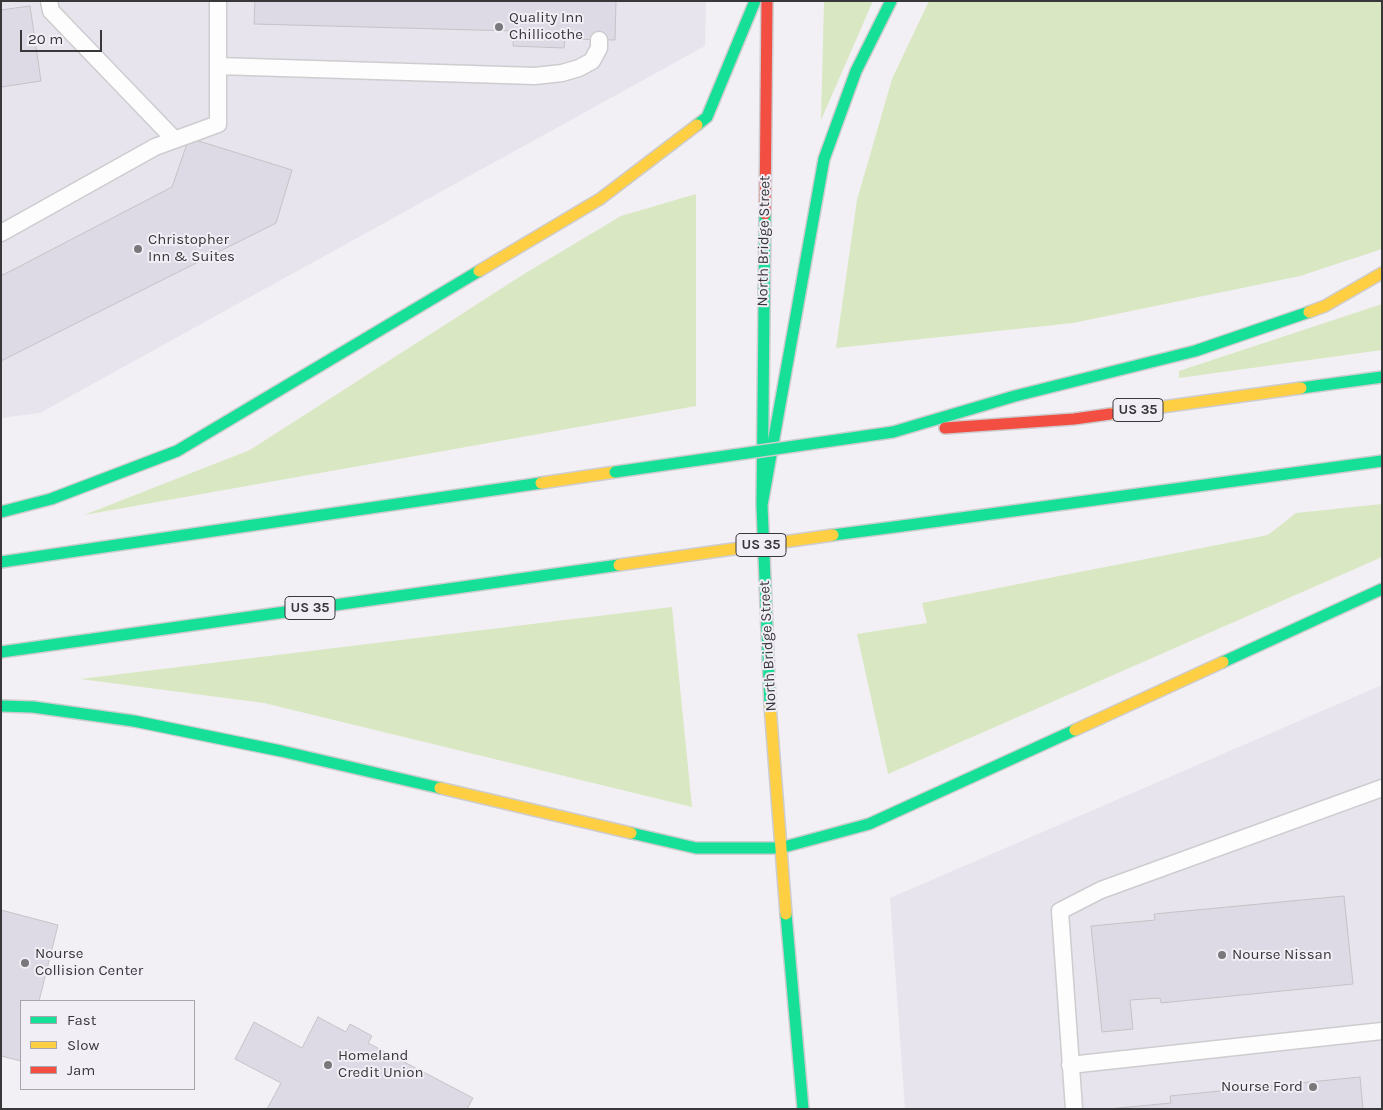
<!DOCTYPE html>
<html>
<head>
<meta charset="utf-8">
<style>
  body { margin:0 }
  #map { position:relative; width:1383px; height:1110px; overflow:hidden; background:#f2f0f4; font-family:Karla,sans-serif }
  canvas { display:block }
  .frame { position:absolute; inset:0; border:2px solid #38373a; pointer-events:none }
  .legend { position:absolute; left:20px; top:1000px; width:175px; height:90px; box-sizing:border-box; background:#f1eef6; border:1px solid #a7a5ab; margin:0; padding:6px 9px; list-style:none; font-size:15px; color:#38373a }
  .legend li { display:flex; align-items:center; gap:10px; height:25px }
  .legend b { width:25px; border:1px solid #a7a5ab }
  .scale { position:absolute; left:20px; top:30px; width:82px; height:22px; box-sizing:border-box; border:2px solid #38373a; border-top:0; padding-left:6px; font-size:15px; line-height:18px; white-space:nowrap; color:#38373a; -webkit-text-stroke:4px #f1eef6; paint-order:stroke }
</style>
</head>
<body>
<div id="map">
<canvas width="1383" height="1110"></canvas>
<div class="frame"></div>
<ul class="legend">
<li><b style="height:6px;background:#16e098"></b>Fast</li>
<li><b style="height:6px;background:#ffcf43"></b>Slow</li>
<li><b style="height:6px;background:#f24e42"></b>Jam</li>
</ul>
<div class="scale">20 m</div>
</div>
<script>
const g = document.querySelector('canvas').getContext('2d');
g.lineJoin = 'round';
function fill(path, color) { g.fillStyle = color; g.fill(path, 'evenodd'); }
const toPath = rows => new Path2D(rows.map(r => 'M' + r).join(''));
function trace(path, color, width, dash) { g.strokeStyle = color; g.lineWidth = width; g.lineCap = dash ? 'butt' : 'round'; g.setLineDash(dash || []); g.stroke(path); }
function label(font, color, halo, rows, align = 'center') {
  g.font = font + ' Karla,sans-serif'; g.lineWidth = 4; g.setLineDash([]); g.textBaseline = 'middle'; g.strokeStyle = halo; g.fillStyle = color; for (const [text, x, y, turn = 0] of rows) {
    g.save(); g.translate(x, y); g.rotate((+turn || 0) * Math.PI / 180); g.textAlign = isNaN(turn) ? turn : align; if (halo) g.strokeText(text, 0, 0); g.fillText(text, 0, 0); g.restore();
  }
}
fill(toPath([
  [1,1,706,1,705,46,40,413,1,418],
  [1382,685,1382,1109,905,1109,890,898]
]), '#e8e4ee');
fill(toPath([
  [824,1,873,1,821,120],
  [929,1,1382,1,1382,249,1300,276,1073,323,836,348,857,200,892,79],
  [696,194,696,406,84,515,250,450,524,274,621,216],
  [1382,304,1382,350,1179,378,1179,371],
  [1382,504,1382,557,888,774,857,634,927,623,922,603,1268,535,1296,513],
  [672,607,692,807,264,703,80,679]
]), '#d9e7c2');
const building = toPath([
  [255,1,616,1,615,40,565,39,564,48,513,46,514,31,254,24,255,1],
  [30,6,41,81,1,87,1,10,30,6],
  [189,138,292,170,276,223,1,361,1,276,172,187,189,138],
  [1344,896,1353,984,1161,1003,1160,998,1130,1000,1133,1029,1102,1032,1091,926,1155,920,1154,914,1344,896],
  [1,910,58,925,39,1001,21,1001,21,1061,1,1056,1,910],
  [318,1017,346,1032,350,1024,372,1036,368,1043,473,1098,467,1109,267,1109,281,1083,235,1059,254,1022,302,1048,318,1017],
  [1360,1077,1363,1109,1108,1109,1171,1103,1170,1096,1360,1077]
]);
fill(building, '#dedae5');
trace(building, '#c5c3c7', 1);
const lane = toPath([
  [49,1,51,11,174,139],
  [218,1,218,66,535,76,562,73,579,68,592,61,599,48,599,40],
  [1,233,155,147,218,124,218,66],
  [1070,1065,1382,1031],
  [1074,1109,1060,911,1101,890,1382,788]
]);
const fast = toPath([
  [697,125,707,117,755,1],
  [765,214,762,505,770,705],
  [1301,388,1382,377],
  [893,432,1015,396,1195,351,1309,312],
  [762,505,824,159,856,71,891,1],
  [1,512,51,499,177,451,479,271],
  [902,526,1382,461],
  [1,562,541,483],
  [1,652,619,565],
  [1223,662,1382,589],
  [1,706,33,707,134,721,281,751,440,788],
  [631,833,696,848,780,848,869,824,1075,730],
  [786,914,803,1109]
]);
const slow = toPath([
  [479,271,600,199,697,125],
  [1309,312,1325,306,1382,273],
  [1110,414,1301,388],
  [541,483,615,472],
  [770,705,786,914],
  [1075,730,1223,662],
  [440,788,631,833]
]);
const jam = toPath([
  [765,214,767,1],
  [945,428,1074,419,1110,414]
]);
trace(lane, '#cdcccf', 19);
trace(fast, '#cdcccf', 14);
trace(slow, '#cdcccf', 14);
trace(jam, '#cdcccf', 14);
trace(lane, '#fdfdfd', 16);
trace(fast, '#16e098', 11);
trace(slow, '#ffcf43', 11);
trace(jam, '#f24e42', 11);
const fastBridge = toPath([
  [615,472,893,432],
  [833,535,902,526]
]);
const slowBridge = toPath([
  [619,565,833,535]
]);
trace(fastBridge, '#cdcccf', 14, []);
trace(slowBridge, '#cdcccf', 14, []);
trace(fastBridge, '#16e098', 11);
trace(slowBridge, '#ffcf43', 11);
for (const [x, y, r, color] of [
  [499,27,5,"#79787b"],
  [138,249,5,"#79787b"],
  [1222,955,5,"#79787b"],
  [25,963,5,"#79787b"],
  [328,1065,5,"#79787b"],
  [1313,1087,5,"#79787b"]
]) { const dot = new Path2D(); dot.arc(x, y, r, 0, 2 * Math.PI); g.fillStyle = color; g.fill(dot); trace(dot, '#f1eef6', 2); }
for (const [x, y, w] of [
  [1138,410,50],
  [761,545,50],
  [310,608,50]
]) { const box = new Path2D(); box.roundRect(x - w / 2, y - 11.5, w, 23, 4); g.fillStyle = '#f1eef6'; g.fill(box); trace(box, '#38373a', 1); }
label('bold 14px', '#38373a', null, [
  ["US 35",1138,410],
  ["US 35",761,545],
  ["US 35",310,608]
]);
label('15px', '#38373a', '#f1eef6', [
  ["Quality Inn",509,18],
  ["Chillicothe",509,35],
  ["Christopher",148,240],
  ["Inn & Suites",148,257],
  ["Nourse",35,954],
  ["Collision Center",35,971],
  ["Nourse Nissan",1232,955],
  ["Homeland",338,1056],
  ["Credit Union",338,1073],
  ["Nourse Ford",1303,1087,"right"]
], 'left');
label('15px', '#38373a', '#f1eef6', [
  ["North Bridge Street",764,241,-89],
  ["North Bridge Street",768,646,-93]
]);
</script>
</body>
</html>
